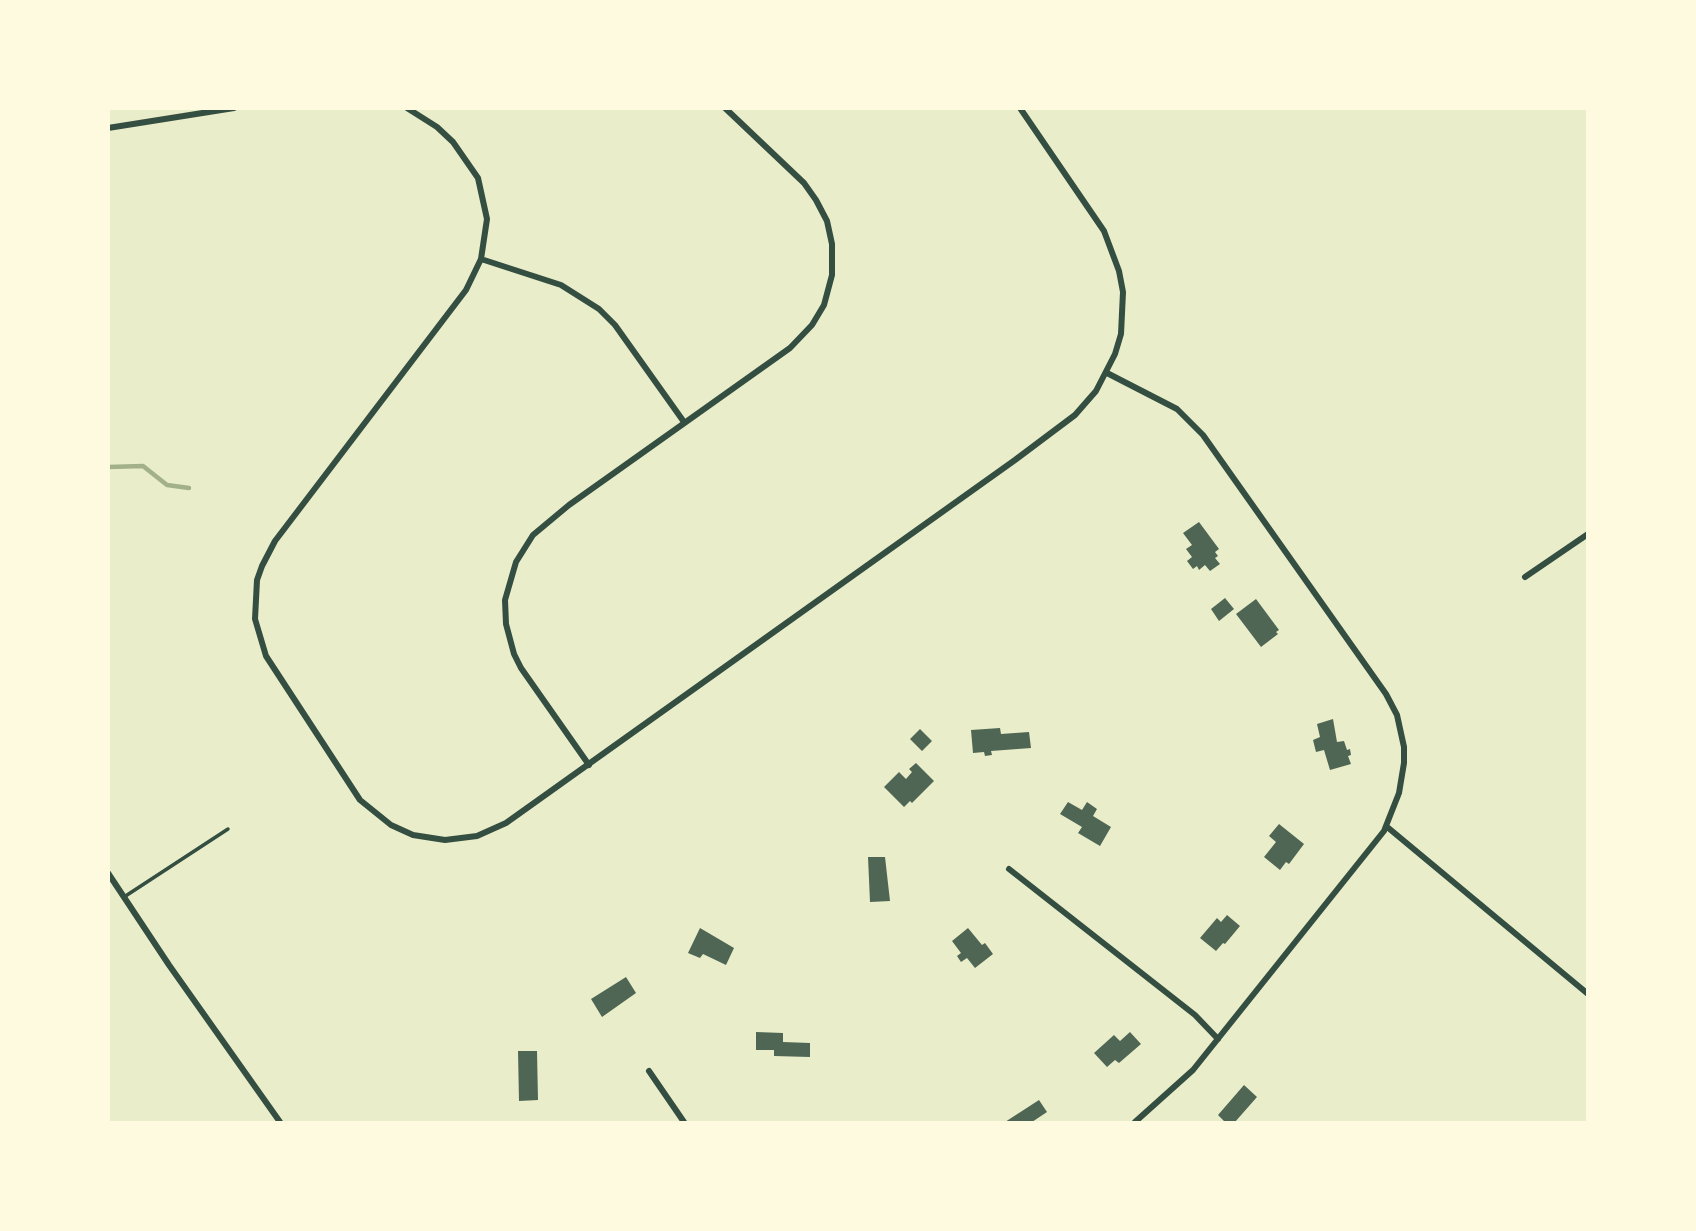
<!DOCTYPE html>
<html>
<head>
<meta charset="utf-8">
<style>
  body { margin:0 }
  #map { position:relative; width:1696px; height:1231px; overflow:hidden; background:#e9edc9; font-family:"Source Serif 4",serif }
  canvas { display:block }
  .frame { position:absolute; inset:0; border:110px solid #fefae0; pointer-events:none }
</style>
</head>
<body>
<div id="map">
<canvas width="1696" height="1231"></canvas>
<div class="frame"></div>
</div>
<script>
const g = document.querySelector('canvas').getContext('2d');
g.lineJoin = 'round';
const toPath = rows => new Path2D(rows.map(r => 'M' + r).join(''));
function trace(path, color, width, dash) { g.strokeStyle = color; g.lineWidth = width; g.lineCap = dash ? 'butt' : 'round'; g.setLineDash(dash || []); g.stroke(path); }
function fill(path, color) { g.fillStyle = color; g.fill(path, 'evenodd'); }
trace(toPath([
  [108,467,143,466,167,485,189,488]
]), '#a3b18a', 4.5);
fill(toPath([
  [1199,522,1219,549,1215,552,1218,556,1215,558,1220,564,1210,571,1205,565,1199,570,1197,566,1193,569,1187,561,1192,557,1186,549,1192,545,1183,533],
  [1225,598,1234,609,1219,621,1211,609],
  [1256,599,1279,630,1276,632,1278,634,1261,647,1236,614],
  [1333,719,1337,742,1344,741,1347,750,1350,749,1351,755,1348,756,1351,764,1330,770,1324,750,1316,752,1313,740,1320,737,1317,724],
  [1000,728,1001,734,1029,732,1031,748,991,751,992,755,985,756,984,752,973,753,971,730],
  [920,729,932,741,922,751,910,739],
  [916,763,934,781,912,803,910,801,904,807,884,787,899,772,906,779,912,772,909,769],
  [1068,802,1082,810,1087,802,1097,809,1093,816,1111,827,1100,846,1078,833,1082,827,1060,814],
  [1279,824,1304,844,1289,864,1286,862,1280,870,1264,857,1276,842,1269,836],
  [868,857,885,857,890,901,870,902],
  [1227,915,1240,926,1225,944,1223,943,1216,951,1200,938,1217,918,1221,922],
  [700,928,734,948,726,965,703,954,700,958,688,953],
  [968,928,982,945,985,943,993,954,975,968,967,958,961,962,957,956,961,953,952,941],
  [626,977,636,993,602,1017,591,999],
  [756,1032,783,1033,783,1042,810,1043,810,1057,774,1056,774,1050,756,1050],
  [1130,1032,1141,1044,1119,1063,1115,1060,1107,1067,1094,1053,1114,1035,1120,1041],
  [518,1051,537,1051,538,1100,519,1101],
  [1244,1085,1257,1097,1235,1122,1225,1122,1218,1115],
  [1039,1100,1047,1112,1032,1122,1005,1122]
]), '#4f6655');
trace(toPath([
  [124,897,228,829]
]), '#344e41', 3.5);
trace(toPath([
  [407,108,437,127,453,142,478,178,487,219,481,259,466,290,275,541,262,566,257,580,255,619,266,656,360,800,391,825,413,835,445,840,477,836,506,823,1015,460,1075,415,1096,391,1115,354,1121,334,1123,292,1119,271,1104,231,1020,108],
  [108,128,234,108],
  [481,259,561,285,599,309,615,325,684,422],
  [1107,373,1177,409,1203,435,1386,694,1397,715,1404,747,1404,763,1399,793,1384,831,1193,1070,1135,1122],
  [1525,577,1588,534],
  [589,765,521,668,514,654,506,624,505,600,516,562,533,535,569,505,790,348,812,325,824,305,832,275,832,244,827,221,816,200,804,183,725,108],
  [1386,826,1588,994],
  [1009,869,1195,1015,1218,1039],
  [108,873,169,965,280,1122],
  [649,1071,684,1122]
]), '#344e41', 6);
</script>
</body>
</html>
